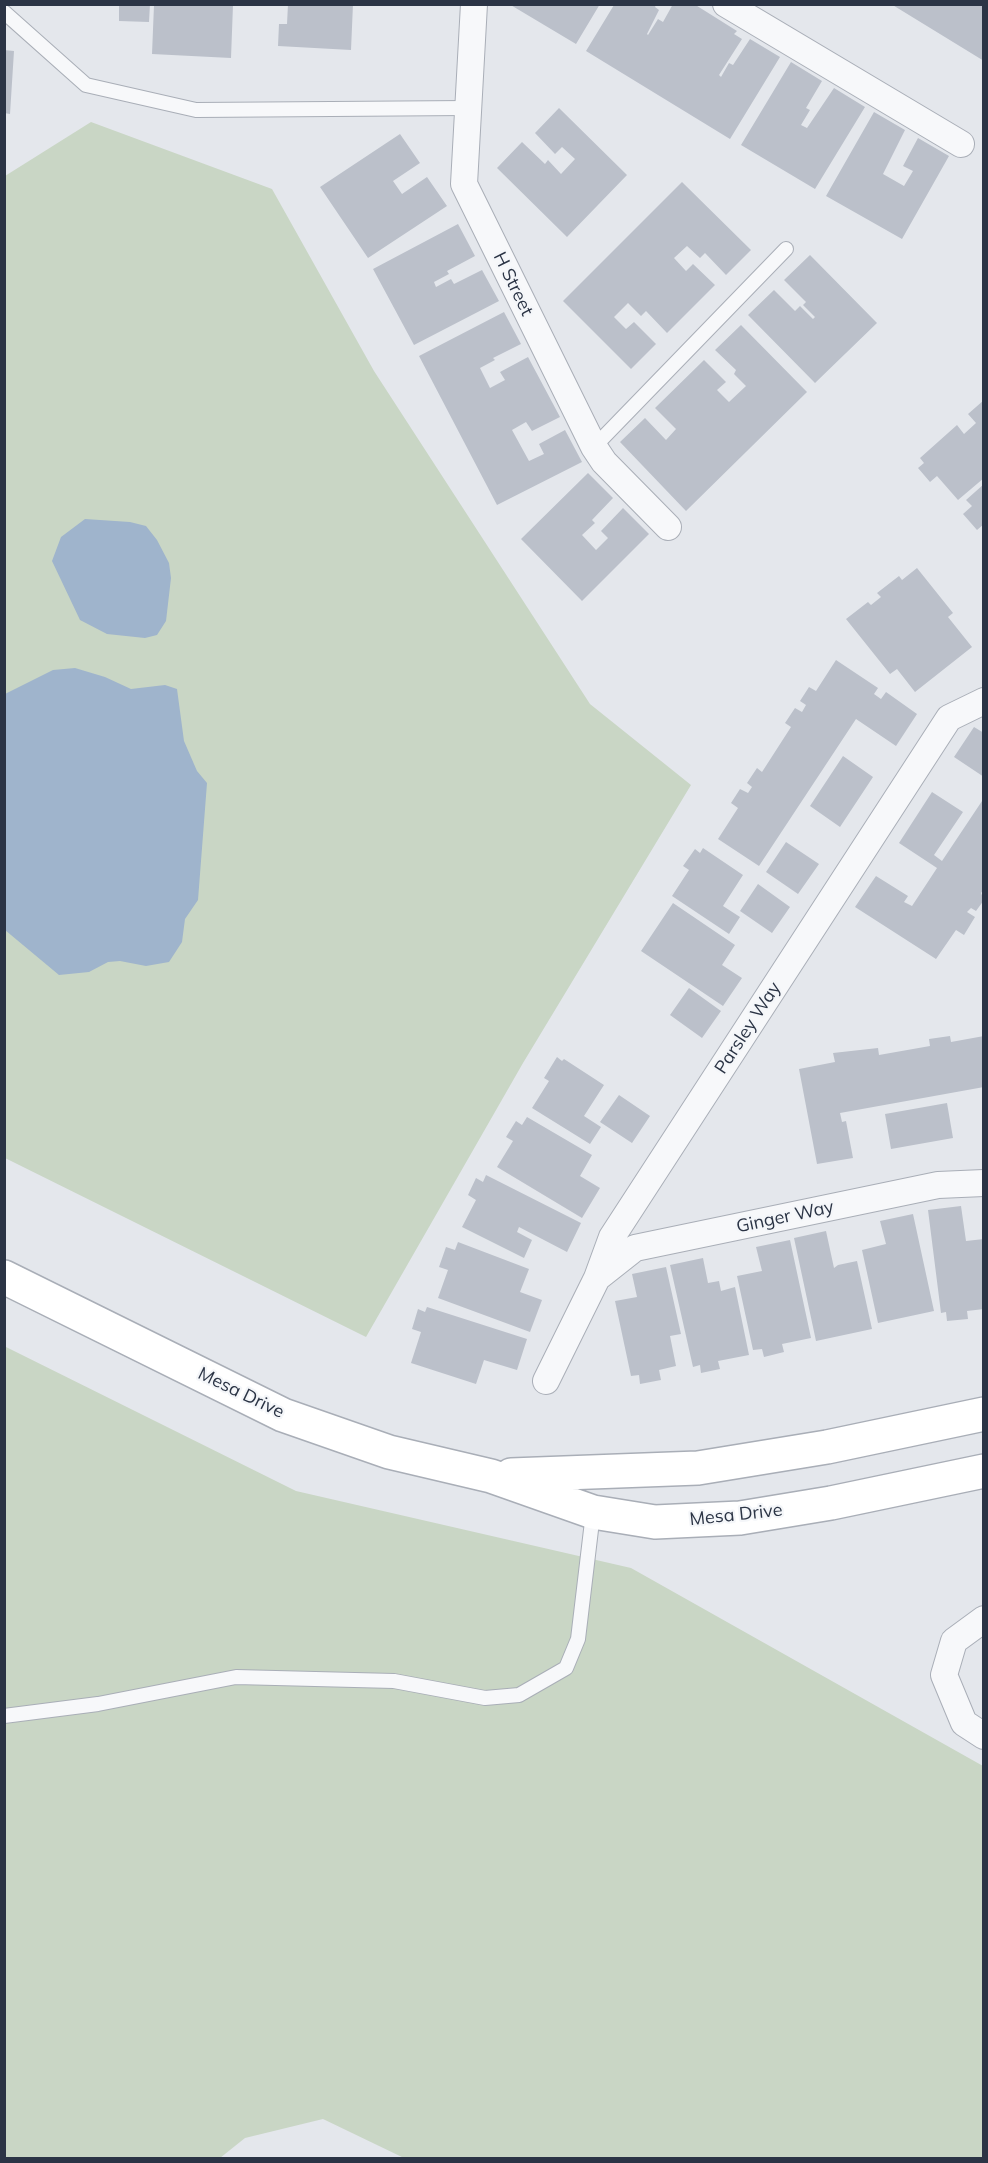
<!DOCTYPE html>
<html>
<head>
<meta charset="utf-8">
<style>
  body { margin:0 }
  #map { position:relative; width:988px; height:2163px; overflow:hidden; background:#e4e7ec; font-family:Mulish,sans-serif }
  canvas { display:block }
  .frame { position:absolute; inset:0; border:6px solid #2b3445; pointer-events:none }
</style>
</head>
<body>
<div id="map">
<canvas width="988" height="2163"></canvas>
<div class="frame"></div>
</div>
<script>
const g = document.querySelector('canvas').getContext('2d');
g.lineJoin = 'round';
function fill(path, color) { g.fillStyle = color; g.fill(path, 'evenodd'); }
const toPath = rows => new Path2D(rows.map(r => 'M' + r).join(''));
function trace(path, color, width, dash) { g.strokeStyle = color; g.lineWidth = width; g.lineCap = dash ? 'butt' : 'round'; g.setLineDash(dash || []); g.stroke(path); }
function label(font, color, halo, rows, align = 'center') {
  g.font = font + ' Mulish,sans-serif'; g.lineWidth = 4.5; g.setLineDash([]); g.textBaseline = 'middle'; g.strokeStyle = halo; g.fillStyle = color; for (const [text, x, y, turn = 0] of rows) {
    g.save(); g.translate(x, y); g.rotate((+turn || 0) * Math.PI / 180); g.textAlign = isNaN(turn) ? turn : align; if (halo) g.strokeText(text, 0, 0); g.fillText(text, 0, 0); g.restore();
  }
}
fill(toPath([
  [91,122,272,189,374,371,590,704,691,785,523,1063,366,1337,5,1158,5,176],
  [4,1346,296,1491,631,1568,983,1766,983,2158,404,2158,323,2119,245,2138,220,2158,5,2158]
]), '#c9d6c5');
fill(toPath([
  [85,519,130,522,146,526,157,540,169,563,171,578,166,621,157,635,145,638,107,634,80,620,52,561,61,537],
  [75,668,105,677,131,689,165,685,177,689,184,741,197,771,207,783,198,900,185,919,182,942,169,962,146,966,120,961,108,962,89,972,59,975,5,930,5,694,53,670]
]), '#9fb4cc');
fill(toPath([
  [119,4,150,4,149,22,119,21],
  [288,4,353,4,351,50,278,46,279,24,287,24],
  [509,4,600,4,576,44],
  [673,4,694,4,737,31,734,34,742,39,719,75,721,77,729,63,733,65,750,39,780,57,730,139,586,51,614,5,656,5,655,7,659,10,647,34,648,35,658,19,663,22],
  [891,4,984,4,984,61],
  [154,5,233,5,231,58,152,54],
  [4,50,14,51,10,114,4,113],
  [791,62,822,81,806,108,810,110,801,125,807,128,834,88,865,107,815,189,741,145],
  [559,108,627,175,567,237,497,168,522,142,545,164,548,160,561,174,575,159,562,147,555,154,535,133],
  [874,112,905,130,883,174,904,186,913,171,903,166,918,138,949,156,902,239,826,196],
  [400,134,420,163,393,181,402,194,427,177,447,206,368,258,320,187],
  [682,182,751,250,726,275,705,253,700,258,687,246,674,258,686,271,693,264,715,285,667,333,646,311,641,316,628,303,614,317,626,329,634,322,656,344,631,369,563,301],
  [458,224,475,256,447,271,449,274,434,282,436,287,451,279,454,284,482,270,499,301,414,345,373,269],
  [810,255,877,323,815,383,748,315,774,290,795,311,800,306,813,319,815,317,803,305,806,302,784,280],
  [504,312,521,344,493,358,495,360,480,368,490,388,505,380,500,372,528,357,560,417,532,431,526,422,512,430,529,461,544,454,539,444,565,430,582,462,497,505,419,356],
  [741,325,807,392,686,511,620,442,645,418,666,440,676,429,655,408,704,360,726,382,717,390,729,402,746,386,734,374,736,370,715,350],
  [984,400,984,478,958,500,937,476,930,482,918,468,924,463,920,458,957,425,964,434,976,423,968,414],
  [588,473,613,498,592,520,595,523,582,535,596,550,608,538,601,531,623,508,649,534,582,601,521,539],
  [984,484,984,524,977,530,963,514,972,506,966,500],
  [917,568,953,613,948,617,972,647,915,692,897,669,890,674,846,619,868,602,871,605,881,597,877,593,899,576,902,580],
  [836,660,878,688,874,694,881,699,886,692,917,714,896,746,856,719,759,866,718,839,738,808,731,803,740,789,748,793,752,787,747,783,757,768,762,772,791,727,785,723,795,708,802,712,806,705,800,701,809,687,816,691],
  [974,727,984,733,984,777,954,757],
  [843,756,873,777,840,827,810,806],
  [932,792,963,812,934,855,942,861,984,798,984,889,981,893,984,900,976,911,971,908,967,912,975,917,964,935,956,930,936,959,855,907,876,876,908,896,904,902,912,906,937,868,899,843],
  [786,842,819,864,798,894,766,872],
  [703,848,743,875,723,906,740,917,729,934,672,896,689,870,683,866,695,849,700,853],
  [758,884,790,907,772,933,740,911],
  [673,903,735,945,722,965,742,978,723,1006,641,951],
  [689,988,721,1011,702,1038,670,1015],
  [950,1036,951,1042,984,1036,984,1087,840,1113,842,1122,846,1121,853,1158,817,1164,799,1069,835,1062,833,1053,878,1048,879,1055,930,1046,929,1039],
  [557,1057,562,1061,564,1059,604,1085,584,1116,601,1127,590,1144,532,1108,549,1081,544,1078],
  [619,1095,650,1116,632,1143,600,1122],
  [947,1103,953,1138,891,1149,885,1114],
  [527,1117,592,1155,580,1176,600,1188,582,1218,497,1167,513,1141,506,1137,516,1121,522,1125],
  [486,1175,581,1223,567,1252,519,1227,517,1232,532,1240,524,1258,462,1227,476,1200,468,1195,476,1178,483,1182],
  [961,1206,966,1241,984,1239,984,1309,967,1311,968,1319,947,1321,946,1312,941,1313,928,1210],
  [913,1214,934,1311,878,1323,862,1250,886,1244,880,1221],
  [826,1231,834,1268,838,1265,857,1261,872,1329,816,1341,794,1238],
  [790,1240,811,1338,782,1344,784,1352,764,1357,762,1349,753,1350,737,1276,762,1271,756,1247],
  [458,1242,529,1269,520,1292,542,1300,530,1332,438,1298,448,1270,439,1267,446,1247,455,1250],
  [703,1258,708,1283,719,1281,721,1291,735,1287,749,1355,718,1361,720,1369,701,1373,700,1365,693,1367,670,1265],
  [666,1267,681,1334,670,1336,676,1366,659,1370,661,1380,640,1384,639,1375,631,1376,615,1301,637,1297,632,1274],
  [427,1307,527,1339,517,1370,484,1360,476,1384,411,1363,421,1332,412,1329,418,1309,425,1312]
]), '#bbc0ca');
const lane = toPath([
  [4,12,86,85,196,110,467,108],
  [594,447,786,249],
  [4,1716,98,1704,236,1677,394,1681,485,1698,519,1695,566,1668,578,1639,593,1513]
]);
const street = toPath([
  [474,4,464,184,594,447,604,462,668,527],
  [726,4,961,144],
  [597,1278,635,1248,938,1185,984,1183],
  [546,1381,597,1278,612,1237,949,718,984,701],
  [984,1619,954,1641,944,1675,964,1723,984,1736]
]);
const secondary = toPath([
  [4,1277,283,1415,389,1452,491,1476,593,1512,655,1522,740,1518,831,1503,984,1471],
  [511,1475,698,1468,827,1447,984,1414]
]);
trace(lane, '#a9aeb7', 16);
trace(street, '#a9aeb7', 28);
trace(secondary, '#a9aeb7', 36);
trace(lane, '#f7f8fa', 14);
trace(street, '#f7f8fa', 26);
trace(secondary, '#fff', 33);
label('18px', '#2b3445', '#f4f6f9', [
  ["H Street",513,284,64],
  ["Parsley Way",748,1028,-57],
  ["Ginger Way",785,1217,-12],
  ["Mesa Drive",241,1393,26],
  ["Mesa Drive",736,1515,-6]
]);
</script>
</body>
</html>
